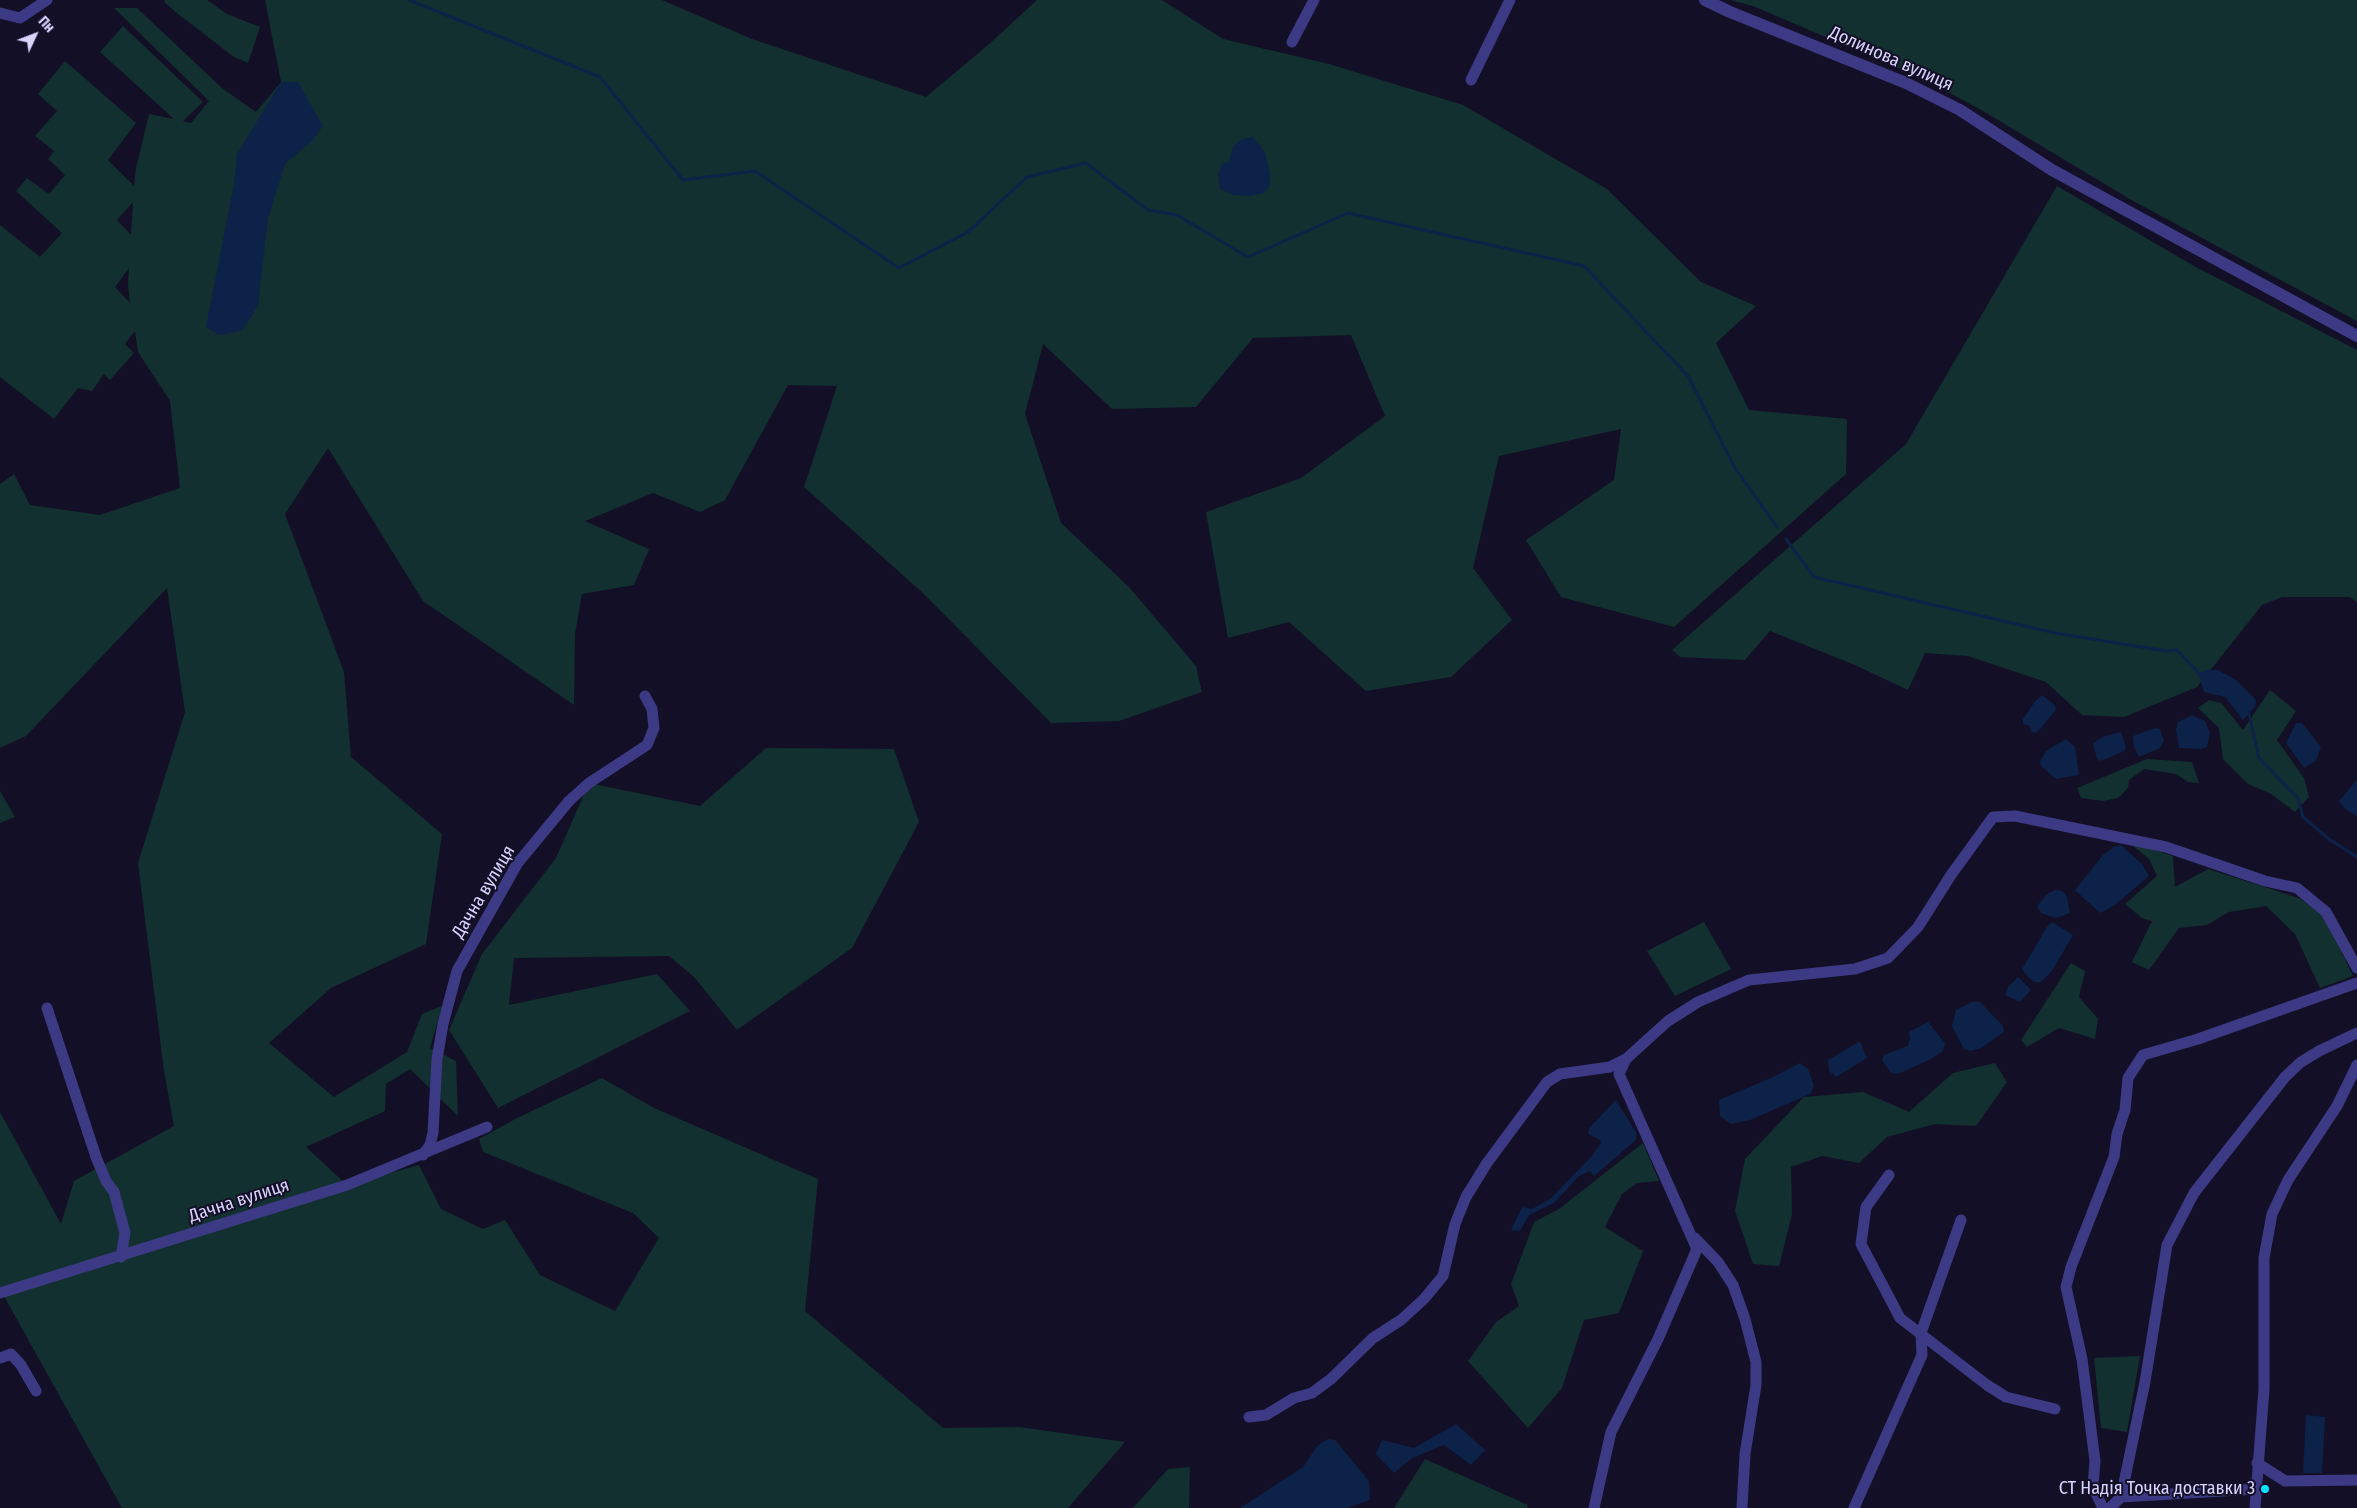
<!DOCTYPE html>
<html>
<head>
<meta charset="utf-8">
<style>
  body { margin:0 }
  #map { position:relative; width:2357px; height:1508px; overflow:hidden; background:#130f26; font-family:"Fira Sans Condensed",sans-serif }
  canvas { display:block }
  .north { position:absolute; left:10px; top:10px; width:50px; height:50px; -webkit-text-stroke:4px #130f26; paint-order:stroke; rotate:47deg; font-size:14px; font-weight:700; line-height:20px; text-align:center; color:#d9d4ff }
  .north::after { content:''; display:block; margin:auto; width:18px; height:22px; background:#d9d4ff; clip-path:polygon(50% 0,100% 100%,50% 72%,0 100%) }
</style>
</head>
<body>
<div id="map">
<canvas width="2357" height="1508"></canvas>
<div class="north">Пн</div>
</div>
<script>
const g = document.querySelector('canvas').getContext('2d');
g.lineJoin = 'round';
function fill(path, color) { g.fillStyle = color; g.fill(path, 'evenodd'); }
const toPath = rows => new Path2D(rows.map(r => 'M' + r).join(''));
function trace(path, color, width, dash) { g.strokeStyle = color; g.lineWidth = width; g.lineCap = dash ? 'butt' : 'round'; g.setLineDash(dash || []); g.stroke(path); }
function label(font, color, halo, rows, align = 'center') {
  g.font = font + ' "Fira Sans Condensed",sans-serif'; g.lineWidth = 4; g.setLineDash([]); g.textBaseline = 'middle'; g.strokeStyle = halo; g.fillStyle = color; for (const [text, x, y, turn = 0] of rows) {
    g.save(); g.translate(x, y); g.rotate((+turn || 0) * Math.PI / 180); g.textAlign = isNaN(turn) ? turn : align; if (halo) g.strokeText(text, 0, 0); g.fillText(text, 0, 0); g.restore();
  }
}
fill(toPath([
  [165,0,207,0,227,14,260,27,248,63,234,57,178,14,164,2],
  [265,0,662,0,752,39,926,97,988,45,1037,0,1162,0,1223,39,1329,64,1463,105,1607,189,1701,282,1756,306,1716,343,1749,410,1847,419,1846,474,1674,627,1561,597,1526,540,1614,480,1621,429,1499,456,1473,568,1512,620,1451,677,1366,691,1289,622,1228,638,1206,512,1301,478,1385,416,1351,335,1253,338,1196,407,1112,409,1043,344,1025,414,1061,523,1129,587,1196,666,1202,692,1119,721,1051,723,924,594,804,487,837,386,788,385,725,500,700,512,653,493,585,521,649,549,634,585,582,594,575,634,574,705,423,601,328,448,285,514,344,672,351,757,442,834,426,944,331,988,269,1043,334,1097,407,1052,422,1014,442,1006,430,1048,456,1061,458,1116,410,1069,386,1084,385,1111,306,1147,347,1185,419,1165,441,1209,483,1229,505,1220,540,1275,615,1311,659,1238,633,1213,483,1152,479,1139,517,1118,602,1078,654,1108,818,1179,805,1311,943,1428,1019,1427,1125,1442,1068,1508,122,1508,0,1289,0,1112,61,1224,74,1181,174,1126,164,1071,138,863,185,712,167,588,26,736,0,748,0,484,14,474,30,505,100,515,180,488,170,401,138,352,135,331,125,344,134,353,110,380,104,374,92,391,78,388,54,419,0,377,0,225,40,257,62,233,16,191,27,178,49,194,65,175,48,159,54,151,35,136,57,111,38,94,65,61,136,123,108,160,134,186,136,168,149,114,174,119,100,52,123,26,203,102,183,121,191,123,209,101,114,8,137,8,222,88,256,112,281,82],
  [133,202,131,235,117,220],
  [129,268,128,285,130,303,115,287],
  [1730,0,2357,0,2357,321,2133,201,1983,111,1926,80,1753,6],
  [2057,186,2194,266,2357,350,2357,602,2350,597,2282,597,2262,605,2197,687,2124,717,2082,715,2046,682,1968,656,1925,653,1908,690,1855,665,1770,631,1745,660,1680,657,1672,650,1906,444],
  [2270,690,2296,711,2277,740,2304,778,2309,797,2295,812,2271,794,2248,784,2223,759,2219,728,2198,708,2209,700,2221,703,2243,730],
  [766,748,894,749,919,822,852,948,737,1030,694,977,669,956,514,958,509,1005,657,974,690,1011,498,1108,449,1030,482,954,556,858,589,783,700,806],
  [2147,759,2192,762,2199,783,2188,782,2176,774,2144,769,2129,780,2128,788,2118,798,2103,801,2081,798,2077,788],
  [0,791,15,817,0,823],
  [2127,841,2173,856,2175,887,2208,869,2299,898,2324,916,2353,976,2320,988,2295,934,2266,906,2229,912,2207,925,2179,928,2149,970,2132,962,2152,921,2142,918,2125,904,2157,876,2149,859],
  [1704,922,1731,969,1675,996,1647,951],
  [2071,963,2085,971,2079,997,2098,1019,2095,1039,2059,1028,2027,1047,2021,1040],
  [1995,1063,2007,1082,1976,1126,1935,1124,1887,1137,1859,1163,1822,1156,1791,1167,1792,1214,1779,1266,1753,1264,1735,1211,1745,1159,1804,1097,1863,1092,1909,1112,1953,1073],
  [1643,1143,1659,1181,1637,1183,1622,1194,1605,1227,1643,1251,1619,1313,1584,1320,1562,1388,1528,1428,1468,1361,1496,1322,1519,1306,1511,1284,1534,1222,1559,1209],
  [2140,1356,2127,1432,2101,1428,2094,1358],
  [1425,1459,1528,1505,1527,1508,1394,1508],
  [1190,1467,1189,1508,1133,1508,1168,1469]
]), '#12302f');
fill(toPath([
  [281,82,298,82,323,126,313,140,285,164,268,218,258,306,242,331,218,335,206,327,234,184,237,154],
  [1253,137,1265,152,1270,174,1270,186,1264,193,1250,196,1234,195,1220,189,1218,175,1221,164,1229,162,1233,147,1240,140],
  [2207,670,2218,670,2236,680,2256,700,2255,707,2243,720,2225,697,2204,692,2198,673],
  [2042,695,2055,705,2056,710,2040,729,2036,733,2031,732,2030,726,2023,724,2023,719,2036,700],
  [2192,715,2205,721,2210,733,2207,747,2201,749,2179,748,2176,729,2178,722],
  [2296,723,2302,723,2321,747,2316,761,2304,768,2286,743],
  [2155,728,2160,729,2164,741,2160,748,2139,757,2134,747,2133,736],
  [2121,732,2126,747,2124,751,2101,761,2097,759,2093,743,2105,736],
  [2066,739,2075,747,2079,775,2056,779,2041,766,2040,761,2046,751],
  [2357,780,2357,816,2345,809,2339,801],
  [2121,845,2142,864,2149,876,2115,905,2100,913,2075,890,2103,855,2114,847],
  [2055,890,2062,891,2067,897,2070,913,2056,918,2041,913,2037,906,2047,894],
  [2052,922,2073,935,2052,971,2041,982,2034,982,2028,977,2022,969,2047,927],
  [2018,977,2031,990,2020,1002,2005,995,2008,987],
  [1972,1002,1980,1002,2003,1026,2004,1032,1981,1048,1971,1051,1964,1049,1952,1026,1956,1010],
  [1928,1022,1945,1043,1943,1051,1931,1059,1898,1074,1891,1073,1882,1060,1884,1055,1908,1046,1910,1039,1909,1032],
  [1860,1041,1867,1058,1836,1077,1829,1071,1828,1060],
  [1800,1063,1808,1069,1814,1086,1810,1094,1750,1120,1731,1124,1720,1116,1719,1100,1773,1077],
  [1616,1100,1637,1134,1636,1140,1594,1176,1590,1171,1579,1176,1554,1203,1529,1215,1520,1231,1511,1230,1522,1207,1532,1209,1550,1199,1591,1157,1601,1143,1600,1140,1588,1134,1589,1128],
  [2306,1415,2325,1417,2322,1473,2303,1473],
  [1456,1424,1485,1450,1471,1465,1444,1445,1412,1458,1394,1473,1376,1454,1382,1440,1414,1448],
  [1328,1439,1335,1440,1369,1481,1370,1500,1347,1508,1240,1508,1303,1467,1318,1445]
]), '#0c2248');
trace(toPath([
  [409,0,600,77,683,180,755,171,899,268,968,232,1027,177,1086,163,1148,210,1177,215,1248,257,1348,213,1584,266,1688,376,1735,468,1777,527],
  [1786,539,1814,577,2055,633,2166,651,2177,650,2200,675],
  [2246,711,2249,714,2259,758,2298,798,2303,817,2329,839,2357,857]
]), '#0c2248', 3);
trace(toPath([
  [0,13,20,18,47,0],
  [1292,42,1314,0],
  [1471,80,1510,0],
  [47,1008,96,1157,106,1181,114,1192,125,1233,121,1257],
  [423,1155,430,1145,433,1133,437,1059,443,1024,457,971,517,864,569,801,589,783,647,745,654,728,652,709,645,696],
  [1889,1175,1866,1207,1861,1244,1900,1318,1987,1385,2006,1397,2055,1409],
  [1695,1238,1718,1262,1733,1285,1745,1319,1756,1362,1756,1385,1745,1454,1742,1508],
  [0,1293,347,1185,487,1127],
  [0,1358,11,1354,21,1365,36,1391],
  [1249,1417,1266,1415,1294,1398,1312,1393,1331,1379,1373,1338,1401,1320,1424,1299,1443,1276,1455,1224,1466,1197,1487,1163,1547,1082,1560,1074,1610,1067,1626,1059],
  [2257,1463,2285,1481,2357,1480],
  [2121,1497,2256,1489],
  [1594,1508,1611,1432,1658,1339,1697,1249,1619,1074,1626,1059,1668,1021,1698,1002,1749,980,1855,969,1888,958,1918,927,1951,875,1993,817,2015,816,2166,847,2265,881,2297,888,2326,912,2357,968],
  [1854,1508,1922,1355,1921,1333,1961,1220],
  [2103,1508,2093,1487,2095,1461,2082,1359,2066,1287,2071,1267,2114,1157,2117,1134,2125,1110,2128,1078,2143,1055,2198,1039,2357,983],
  [2110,1508,2121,1497,2145,1382,2167,1245,2194,1193,2285,1077,2301,1062,2319,1051,2357,1033],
  [2255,1508,2264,1389,2264,1258,2272,1214,2288,1180,2337,1106,2357,1065]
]), '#3d3a85', 11);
trace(toPath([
  [1705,0,1730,12,1906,83,1960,110,2052,170,2357,336]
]), '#3d3a85', 12);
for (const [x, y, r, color] of [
  [2265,1489,5,"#00e5ff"]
]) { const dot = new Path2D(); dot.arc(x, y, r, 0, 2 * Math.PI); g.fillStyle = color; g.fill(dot); trace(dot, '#130f26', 2); }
label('18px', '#d9d4ff', '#130f26', [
  ["Долинова вулиця",1891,59,24],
  ["Дачна вулиця",484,892,-59],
  ["Дачна вулиця",239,1201,-18]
]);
label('18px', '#d9d4ff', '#130f26', [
  ["СТ Надія Точка доставки 3",2255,1489]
], 'right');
</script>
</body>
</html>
